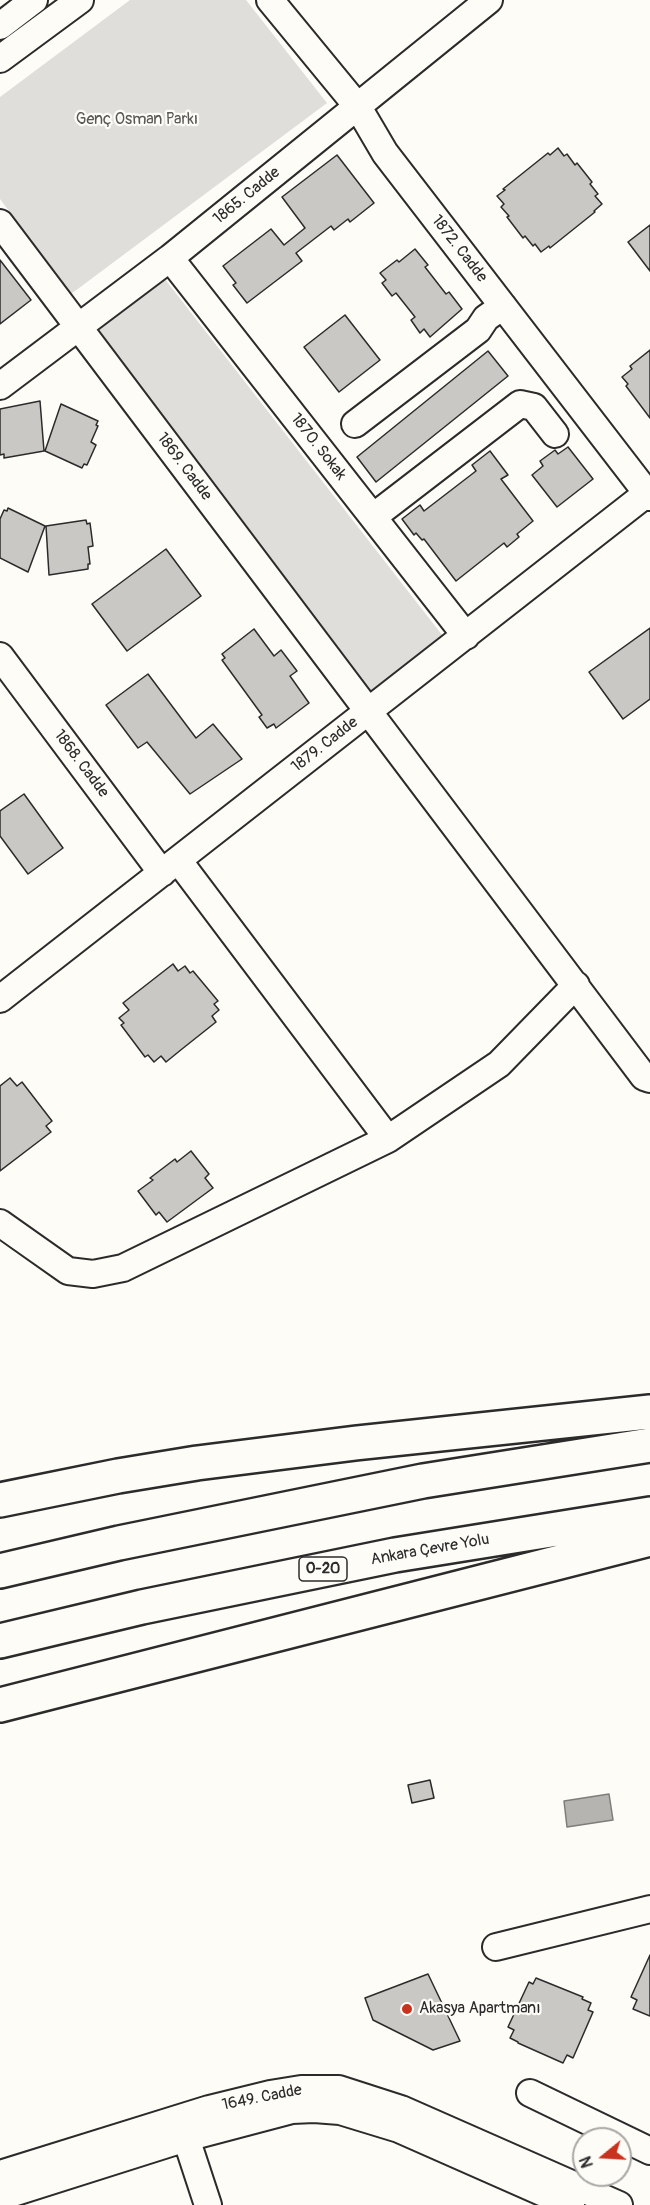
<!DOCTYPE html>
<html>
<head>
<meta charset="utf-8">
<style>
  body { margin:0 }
  #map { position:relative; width:650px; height:2205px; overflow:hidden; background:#fdfcf7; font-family:Pangolin,sans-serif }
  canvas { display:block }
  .north { position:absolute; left:572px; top:2127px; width:60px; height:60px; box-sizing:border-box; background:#fdfcf7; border:2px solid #a9a8a5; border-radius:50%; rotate:252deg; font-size:16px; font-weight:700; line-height:24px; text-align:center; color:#2b2b2b }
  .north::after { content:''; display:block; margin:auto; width:21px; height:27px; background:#c8321e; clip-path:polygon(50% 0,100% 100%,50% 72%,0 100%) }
</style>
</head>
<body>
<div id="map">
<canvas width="650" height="2205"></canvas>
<div class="north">N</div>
</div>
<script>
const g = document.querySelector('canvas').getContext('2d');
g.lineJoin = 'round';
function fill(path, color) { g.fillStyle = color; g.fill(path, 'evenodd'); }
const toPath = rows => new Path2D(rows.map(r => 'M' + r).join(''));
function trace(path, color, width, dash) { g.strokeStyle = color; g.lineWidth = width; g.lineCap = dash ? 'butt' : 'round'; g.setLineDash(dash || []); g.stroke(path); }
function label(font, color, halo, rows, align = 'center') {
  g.font = font + ' Pangolin,sans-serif'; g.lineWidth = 4.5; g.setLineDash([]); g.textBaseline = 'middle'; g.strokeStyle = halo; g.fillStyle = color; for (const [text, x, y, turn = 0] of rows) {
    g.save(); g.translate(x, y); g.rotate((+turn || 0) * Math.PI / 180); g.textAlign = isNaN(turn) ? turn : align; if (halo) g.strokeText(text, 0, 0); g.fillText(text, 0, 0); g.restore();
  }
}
fill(toPath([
  [130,0,246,0,327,103,71,294,0,199,0,97],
  [164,278,446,640,370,692,96,330]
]), '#dfdeda');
const water = toPath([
  [609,1794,613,1820,567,1827,564,1801,609,1794]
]);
fill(water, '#b5b4b1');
trace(water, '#7e7d7b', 1.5);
const building = toPath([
  [558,148,564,156,567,154,575,165,577,163,592,182,590,184,598,194,595,196,602,204,594,211,595,212,550,248,549,246,541,252,535,244,533,246,525,236,523,238,507,217,509,216,501,207,504,204,497,196,505,190,503,189,548,153,550,155,558,148],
  [337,155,374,203,350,222,348,219,334,230,331,226,296,253,302,261,247,303,233,285,236,283,223,266,271,229,284,245,305,228,282,197,337,155],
  [650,225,650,271,628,242,650,225],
  [415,249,428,265,425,267,446,294,449,292,462,309,430,337,424,329,420,333,411,320,415,317,396,293,392,296,382,283,386,280,380,273,397,260,399,262,415,249],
  [0,260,31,300,0,324,0,260],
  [345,315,380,360,339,392,304,347,345,315],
  [650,350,650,418,626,386,628,384,622,377,632,369,630,366,650,350],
  [488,351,508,376,376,482,357,457,488,351],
  [40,401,44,451,4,458,4,454,0,455,0,409,40,401],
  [61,404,98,421,96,425,98,426,91,442,96,445,87,465,84,464,82,468,45,451,61,404],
  [568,447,593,479,557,507,532,475,543,466,540,461,555,450,558,454,568,447],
  [490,451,508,475,501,479,533,521,517,534,519,537,507,547,504,543,456,581,424,539,422,540,416,533,414,535,402,519,420,505,424,511,476,471,472,465,490,451],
  [8,508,45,526,28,572,0,558,0,519,4,510,7,511,8,508],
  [86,520,87,524,90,523,93,546,88,547,90,564,88,564,88,569,49,575,46,526,86,520],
  [166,549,201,596,127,651,92,604,166,549],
  [650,628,650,699,623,719,589,672,650,628],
  [254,629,274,656,281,650,297,671,290,676,309,703,276,728,274,724,267,728,259,717,262,715,222,660,225,658,222,654,254,629],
  [148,674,196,738,213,724,242,759,190,794,147,742,138,748,106,705,148,674],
  [24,794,63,848,28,874,0,836,0,811,24,794],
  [173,964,178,971,185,966,190,973,193,971,218,1001,214,1004,219,1010,212,1016,216,1022,182,1049,166,1062,161,1056,154,1062,148,1055,145,1057,121,1025,124,1023,119,1018,129,1010,123,1003,173,964],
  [10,1078,17,1086,22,1082,52,1121,46,1126,51,1132,0,1171,0,1086,10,1078],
  [191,1151,209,1174,205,1178,213,1188,167,1222,159,1212,156,1215,138,1191,153,1180,150,1178,175,1159,177,1162,191,1151],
  [430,1780,434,1798,412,1803,408,1785,430,1780],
  [650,1955,650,2016,633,2009,637,2000,631,1997,650,1955],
  [428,1974,460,2041,433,2050,373,2020,365,1998,428,1974],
  [536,1978,583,1997,582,1999,591,2003,588,2010,593,2012,573,2058,567,2055,563,2063,518,2043,518,2042,510,2038,514,2030,508,2027,529,1982,533,1984,536,1978]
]);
fill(building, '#c9c8c4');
trace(building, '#2b2b2b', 1.5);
const minor = toPath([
  [270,0,358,107,385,153,650,497],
  [0,26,34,0],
  [0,59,80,0],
  [0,223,644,1077,650,1079],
  [170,258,466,636],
  [0,386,170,258,489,0],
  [355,424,478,330,486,318,503,306],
  [373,517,520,404,534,407,555,434],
  [0,656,162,873],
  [178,860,388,1139],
  [0,999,650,491],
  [0,1223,68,1271,93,1274,123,1268,388,1139,499,1064,576,985],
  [496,1947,650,1909],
  [530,2093,650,2151],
  [186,2138,208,2205],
  [0,2174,209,2109,270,2094,301,2089,339,2089,401,2109,619,2205],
  [0,2197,186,2138,292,2110,314,2109,340,2111,399,2129,571,2205]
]);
const highway = toPath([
  [0,1500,118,1476,197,1463,356,1443,650,1412],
  [0,1571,119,1543,423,1481,650,1445],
  [0,1641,142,1607,395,1555,650,1514],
  [0,1705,650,1539]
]);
trace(minor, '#2b2b2b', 30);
trace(highway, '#2b2b2b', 38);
trace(minor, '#fdfcf7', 26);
trace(highway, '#fdfcf7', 33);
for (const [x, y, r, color] of [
  [407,2009,6,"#c8321e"]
]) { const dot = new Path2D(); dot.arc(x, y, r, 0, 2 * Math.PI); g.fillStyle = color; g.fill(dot); trace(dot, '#fdfcf7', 2); }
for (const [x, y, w] of [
  [323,1569,48]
]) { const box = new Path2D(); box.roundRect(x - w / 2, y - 12, w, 24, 4.5); g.fillStyle = '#fdfcf7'; g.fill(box); trace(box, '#2b2b2b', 1.5); }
label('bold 15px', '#2b2b2b', null, [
  ["O-20",323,1569]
]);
label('16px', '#585857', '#fdfcf7', [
  ["Genç Osman Parkı",137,120]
]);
label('16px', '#2b2b2b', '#fdfcf7', [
  ["1865. Cadde",247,196,-39],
  ["1872. Cadde",459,249,52],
  ["1870. Sokak",318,447,52],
  ["1869. Cadde",184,467,53],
  ["1879. Cadde",325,745,-38],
  ["1868. Cadde",81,764,53],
  ["Ankara Çevre Yolu",430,1550,-10],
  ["1649. Cadde",262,2098,-11]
]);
label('16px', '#2b2b2b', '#fdfcf7', [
  ["Akasya Apartmanı",419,2009]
], 'left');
</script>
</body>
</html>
